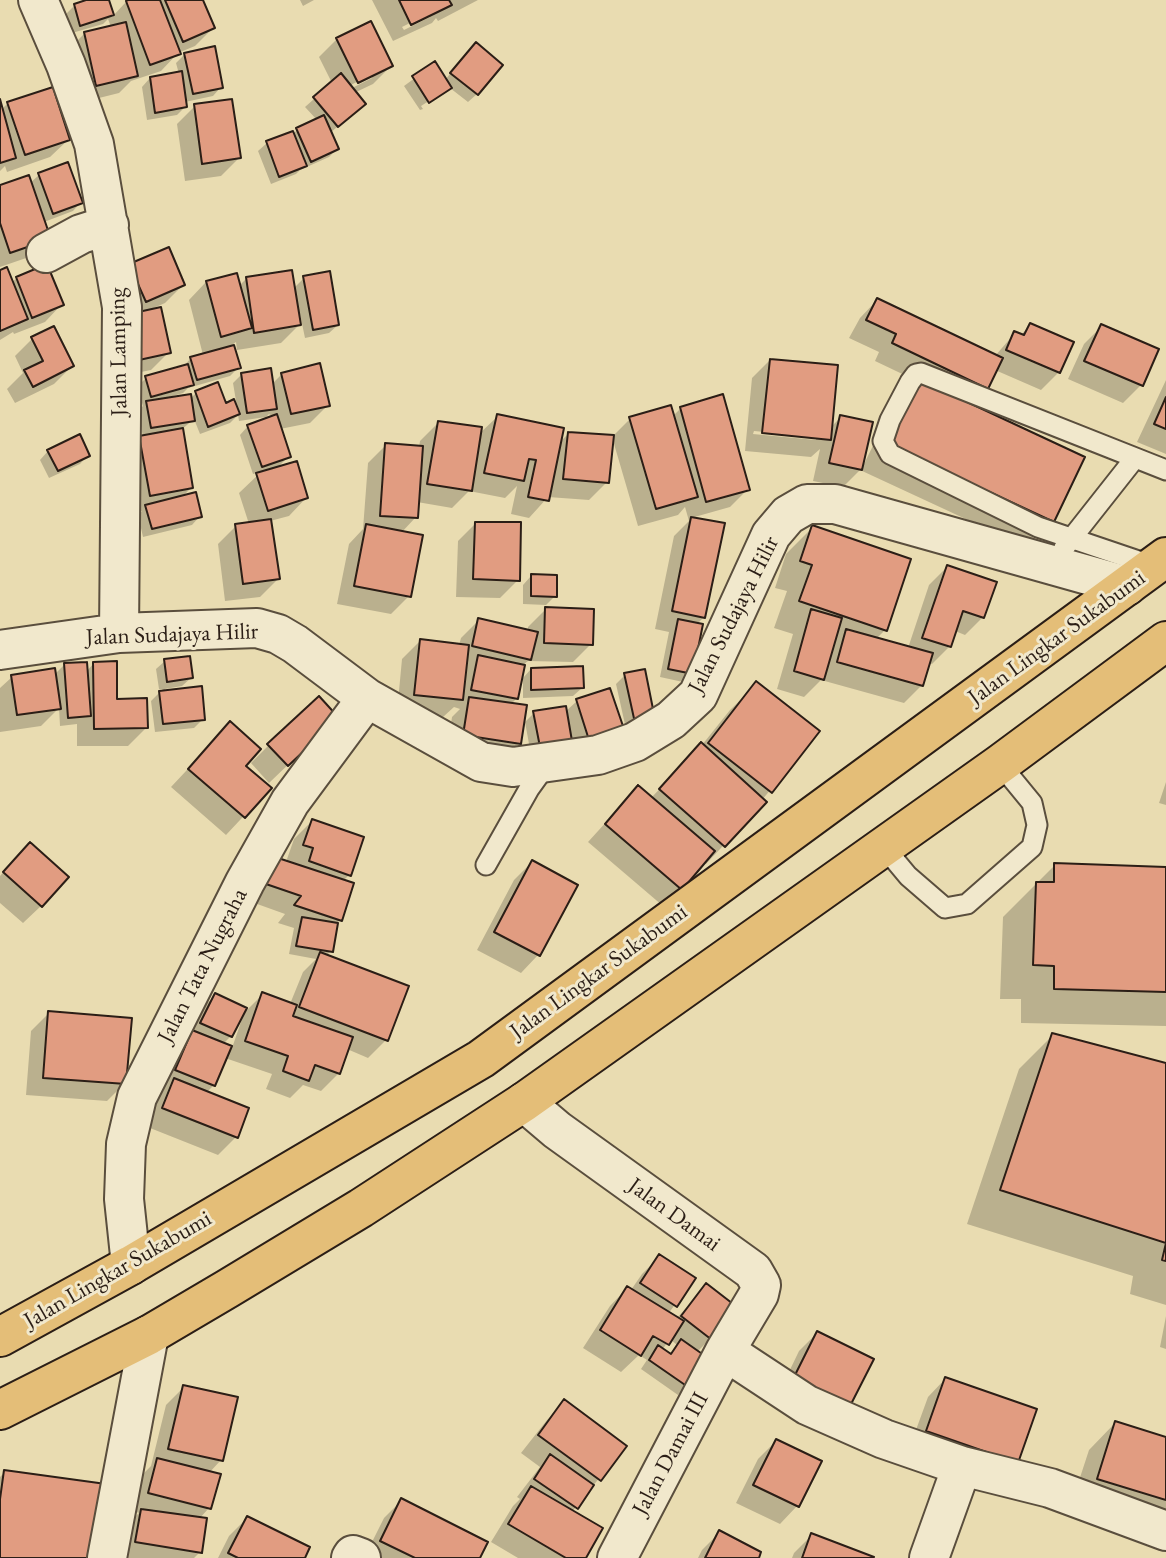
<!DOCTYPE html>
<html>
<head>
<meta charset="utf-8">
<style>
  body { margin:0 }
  canvas { display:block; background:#e9dcb1 }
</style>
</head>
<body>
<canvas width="1166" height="1558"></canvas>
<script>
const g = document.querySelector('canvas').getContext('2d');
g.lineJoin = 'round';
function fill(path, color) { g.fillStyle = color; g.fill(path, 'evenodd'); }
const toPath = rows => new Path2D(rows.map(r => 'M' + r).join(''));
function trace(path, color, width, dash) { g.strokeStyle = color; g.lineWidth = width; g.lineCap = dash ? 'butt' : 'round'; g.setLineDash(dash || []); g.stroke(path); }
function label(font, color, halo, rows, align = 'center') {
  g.font = font + ' "EB Garamond",serif'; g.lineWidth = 6; g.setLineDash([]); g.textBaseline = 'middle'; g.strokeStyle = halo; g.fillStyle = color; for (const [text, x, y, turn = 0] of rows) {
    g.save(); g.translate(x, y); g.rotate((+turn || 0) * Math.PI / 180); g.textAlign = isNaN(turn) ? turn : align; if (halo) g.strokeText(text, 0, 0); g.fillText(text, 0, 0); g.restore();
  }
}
fill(toPath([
  [88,0,107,0,112,17,126,2,133,0,201,0,213,28,195,46,178,53,161,71,131,81,119,93,79,103,67,51,85,33,111,27,108,19,103,24,72,33,66,14,75,5],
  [300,0,314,0,303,6],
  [372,0,478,0,438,21,436,18,432,23,393,41],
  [430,13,430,17,404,30,402,27],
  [337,39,391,66,373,84,354,93,355,112,330,133,337,149,329,157,300,170,296,174,271,184,258,151,267,143,293,133,317,120,305,107,332,83,319,57],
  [372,74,372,78,350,89,349,86],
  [467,53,477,94,468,102,450,88,443,95,443,92,421,106,423,109,420,110,404,86,434,64,445,80],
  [185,54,221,87,213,96,185,102,185,107,177,115,147,120,142,87,150,78,179,74,176,63],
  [8,103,68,140,50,157,7,172,5,166,0,171,0,106,1,110],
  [195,106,239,158,221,176,185,181,177,124],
  [39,175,81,202,73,211,44,222,32,256,0,267,0,186,30,183],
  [130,265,183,285,165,303,149,310,169,352,151,370,121,376],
  [0,272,11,283,17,278,62,304,45,322,14,334,13,332,0,340],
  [247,278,293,289,304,278,338,325,329,333,305,338,300,314,297,314,299,325,281,343,237,350,236,342,232,345,239,367,230,376,188,388,183,393,173,396,173,398,190,399,196,393,225,405,236,401,233,383,242,374,271,385,282,374,328,405,310,423,280,429,289,456,276,469,306,498,289,516,270,521,278,579,260,597,225,601,218,544,236,526,249,524,239,493,261,472,253,474,240,435,248,426,272,416,269,414,266,417,239,421,238,415,230,423,200,434,194,419,181,430,192,487,181,498,200,516,192,525,143,537,138,515,142,511,132,513,122,455,143,437,138,411,143,406,137,387,146,378,182,368,191,358,203,355,189,300,206,282,239,286],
  [877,300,995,356,1015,333,1020,336,1030,325,1059,372,1041,390,995,370,986,388,970,405,1052,521,1026,547,860,470,843,487,813,481,820,449,811,457,745,451,752,378,770,360,831,427,841,417,862,468,892,407,917,381,875,361,879,352,849,338,860,318],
  [754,431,816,437,816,440,753,434],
  [1102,326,1141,385,1123,403,1068,379,1084,344],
  [33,338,72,366,54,384,15,403,7,389,23,373,15,356],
  [1166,380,1166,454,1137,442],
  [681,408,748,489,730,507,691,518,723,524,704,617,696,625,692,673,683,682,660,677,669,632,655,629,674,536,689,521,685,507,678,515,638,526,612,437,630,419,672,417],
  [498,416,559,443,568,434,607,482,589,500,548,497,529,518,511,514,517,486,505,498,469,491,452,508,417,502,416,517,401,533,409,596,391,614,337,604,349,544,363,529,368,463,386,445,419,447,420,441,438,423,478,435],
  [48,451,88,455,80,464,49,478,40,460],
  [476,523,518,580,500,598,456,597,458,541],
  [812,528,885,630,876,639,908,648,929,585,947,567,983,617,965,635,955,631,950,646,932,664,929,663,922,685,904,703,821,680,804,697,777,689,793,634,774,628,787,591,775,588,786,554],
  [531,576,555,596,546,605,523,604,523,585],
  [546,609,591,644,573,662,528,661,523,665,516,699,510,705,519,743,501,761,447,752,452,717,460,709,454,707,443,717,397,712,402,659,420,641,459,645,461,638,479,620,528,631,528,627],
  [165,661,191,678,182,686,165,689,165,692,203,719,194,728,155,732,151,701,163,689,159,689,156,669],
  [94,663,116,700,146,728,128,746,77,746,77,724,60,726,59,708,41,726,0,732,0,688,12,677,54,675,64,665,86,672],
  [531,669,582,688,573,696,523,698,523,678],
  [625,675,642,718,626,729,616,684],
  [757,684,818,732,762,800,764,802,706,864,704,862,663,906,588,842,638,787,651,798,702,745,730,710],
  [577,701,622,729,531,755,525,722,534,713,565,712],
  [230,724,243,766,269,789,226,835,171,787],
  [319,735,269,783,251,763,268,746],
  [1166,782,1166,805,1159,803],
  [312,821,349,875,343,881,340,920,336,924,331,951,326,956,386,1040,368,1058,347,1049,339,1073,321,1091,303,1085,290,1098,266,1089,272,1074,225,1058,214,1085,206,1093,247,1109,236,1137,218,1155,145,1126,156,1098,164,1090,158,1088,174,1050,193,1032,206,1004,215,996,247,1010,263,994,290,1004,303,972,316,959,289,954,294,928,278,923,285,914,246,900,286,862,294,839],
  [240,1018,242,1019,232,1048,223,1044,231,1036],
  [12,862,41,906,23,923,0,903,0,876],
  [532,862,538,955,521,973,477,950,514,880],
  [1055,865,1166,868,1166,1026,1021,1023,1021,999,1000,999,1003,917],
  [49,1013,125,1083,107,1101,26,1095,31,1031],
  [1053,1035,1166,1064,1166,1305,1130,1294,1133,1276,967,1224,1019,1069],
  [659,1257,694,1279,668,1314,676,1319,706,1286,710,1339,697,1352,686,1386,678,1395,641,1369,647,1360,639,1355,621,1372,583,1348,610,1306,627,1288,631,1290,642,1274],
  [670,1339,677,1345,669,1355,662,1350],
  [1166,1316,1166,1349,1160,1347],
  [817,1333,847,1409,775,1401,799,1351],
  [945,1379,1017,1462,909,1449,928,1397],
  [184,1387,221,1460,209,1473,209,1508,199,1519,200,1552,194,1558,119,1558,123,1528,139,1513,131,1510,140,1477,151,1466,166,1405],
  [565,1402,625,1446,572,1512,584,1558,518,1558,491,1542,513,1506,520,1499,517,1497,540,1467,521,1453,547,1420],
  [1115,1423,1166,1439,1166,1531,1071,1505,1089,1450],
  [776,1441,819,1462,797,1506,780,1524,736,1503,758,1459],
  [5,1472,0,1558,0,1477],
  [401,1501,478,1558,364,1558,384,1518],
  [247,1518,303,1558,218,1558,229,1536],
  [720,1532,757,1558,698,1558,702,1550],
  [812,1535,872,1558,792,1558,794,1553]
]), '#0003');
const building = toPath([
  [86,0,109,0,114,15,80,26,74,4,86,0],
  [128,0,160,0,181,54,150,65,126,1,128,0],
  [165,0,203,0,215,28,183,42,165,0],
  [399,0,449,0,452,5,411,25,399,0],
  [371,21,393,66,358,83,336,38,371,21],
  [126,22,138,76,96,86,84,32,126,22],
  [476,42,503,65,478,95,450,73,476,42],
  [215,46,223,88,193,94,184,53,215,46],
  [435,61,452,88,429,103,412,76,435,61],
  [182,71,187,107,155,113,150,77,182,71],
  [341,73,366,104,338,127,313,97,341,73],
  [53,87,70,140,25,155,7,102,53,87],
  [0,99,16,158,0,163,0,99],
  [232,99,241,158,202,164,194,104,232,99],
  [324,115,339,149,311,162,296,128,324,115],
  [293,131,307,166,279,177,266,141,293,131],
  [68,162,83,203,53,214,38,173,68,162],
  [29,175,51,239,10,253,0,223,0,185,29,175],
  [169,247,185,285,146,302,129,264,169,247],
  [47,264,64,305,32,318,16,277,47,264],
  [7,267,28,319,0,331,0,270,7,267],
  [292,270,301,325,254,333,246,277,292,270],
  [330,271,339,325,313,330,303,276,330,271],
  [237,273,252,328,221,337,206,281,237,273],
  [877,298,1003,358,988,389,892,343,896,334,866,320,877,298],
  [161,307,171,353,139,360,129,314,161,307],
  [1030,323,1074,342,1060,373,1006,350,1014,331,1024,335,1030,323],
  [1101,324,1159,349,1143,386,1084,361,1101,324],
  [54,326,74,366,33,387,24,370,43,361,31,337,54,326],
  [234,345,241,368,197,380,190,357,234,345],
  [770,359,838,365,831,440,762,433,770,359],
  [320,363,330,406,291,414,281,373,320,363],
  [188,364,194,385,151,397,145,376,188,364],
  [271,368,277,409,247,413,241,373,271,368],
  [918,379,1085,457,1054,522,886,444,918,379],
  [218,382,226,403,234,399,240,414,208,427,195,391,218,382],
  [191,394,195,421,151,428,146,401,191,394],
  [723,394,750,490,706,502,680,407,723,394],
  [1166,397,1166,429,1154,424,1166,397],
  [671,405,698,497,656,509,629,417,671,405],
  [277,414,291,457,262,467,247,425,277,414],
  [497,414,564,428,549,501,528,497,536,460,529,459,524,481,484,473,497,414],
  [840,415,873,422,862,470,829,463,840,415],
  [438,421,482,427,472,491,427,484,438,421],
  [183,428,193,488,150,496,139,436,183,428],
  [568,432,614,435,609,483,563,479,568,432],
  [80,434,90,456,58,471,47,450,80,434],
  [385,443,423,446,418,518,380,516,385,443],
  [297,461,308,498,268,511,256,473,297,461],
  [196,492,202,517,152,529,145,505,196,492],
  [691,517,725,523,705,618,672,611,691,517],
  [271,519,280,579,243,584,235,524,271,519],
  [475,522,521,522,520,581,473,579,475,522],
  [366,524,423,535,411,597,354,586,366,524],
  [812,525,911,559,887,631,799,601,812,565,800,561,812,525],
  [947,565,997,582,984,618,963,611,951,647,922,638,947,565],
  [531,574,557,575,557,597,531,596,531,574],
  [545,607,594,609,593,645,544,643,545,607],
  [811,609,842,618,824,680,794,671,811,609],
  [478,618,538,632,531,660,472,646,478,618],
  [678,619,703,624,693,674,668,669,678,619],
  [846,629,933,653,923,686,837,662,846,629],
  [420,639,469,645,463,700,414,695,420,639],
  [478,655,525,665,518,699,471,690,478,655],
  [190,656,193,678,167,682,164,659,190,656],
  [117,661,117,699,147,698,148,728,94,729,93,662,117,661],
  [87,662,91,716,68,718,64,663,87,662],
  [583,666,584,688,531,690,531,668,583,666],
  [55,668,61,709,17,715,11,675,55,668],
  [645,669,653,709,635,723,624,673,645,669],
  [756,681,820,731,772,793,708,743,756,681],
  [202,686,205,720,163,724,159,691,202,686],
  [610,688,624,729,589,740,576,699,610,688],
  [319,696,339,718,288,766,267,744,319,696],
  [469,697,527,705,521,744,463,735,469,697],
  [566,706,572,741,540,747,533,711,566,706],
  [230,721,261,749,246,766,272,788,245,818,188,769,230,721],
  [701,742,767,802,725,847,659,789,701,742],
  [638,785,715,851,682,890,605,824,638,785],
  [312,819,364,837,351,876,309,861,313,848,303,845,312,819],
  [30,842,69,877,42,907,3,872,30,842],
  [272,856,354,883,342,921,294,905,301,896,263,883,272,856],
  [532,860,578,885,540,956,494,932,532,860],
  [1054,863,1166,867,1166,992,1054,989,1054,966,1033,965,1036,882,1054,882,1054,863],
  [302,917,338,923,333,952,296,946,302,917],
  [320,952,409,986,388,1041,299,1007,320,952],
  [262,992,297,1005,293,1016,353,1037,340,1074,315,1065,309,1081,283,1071,288,1056,245,1041,262,992],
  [215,993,247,1008,232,1037,200,1023,215,993],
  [48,1011,132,1018,126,1084,43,1078,48,1011],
  [192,1030,232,1046,215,1086,175,1070,192,1030],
  [1052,1033,1166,1063,1166,1261,1162,1260,1166,1243,1000,1190,1052,1033],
  [174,1078,249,1108,238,1138,162,1108,174,1078],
  [659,1254,696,1278,677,1307,640,1283,659,1254],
  [706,1283,737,1307,712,1340,681,1316,706,1283],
  [627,1286,684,1321,669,1345,653,1336,641,1356,600,1330,627,1286],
  [817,1331,874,1359,848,1410,791,1383,817,1331],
  [681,1339,708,1358,688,1387,649,1360,658,1345,671,1354,681,1339],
  [945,1377,1037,1409,1018,1463,926,1431,945,1377],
  [183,1385,238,1397,223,1461,168,1449,183,1385],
  [564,1399,627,1446,601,1481,538,1435,564,1399],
  [1115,1421,1166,1437,1166,1500,1097,1479,1115,1421],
  [776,1439,822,1461,799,1507,753,1485,776,1439],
  [550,1454,594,1485,578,1509,534,1479,550,1454],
  [157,1458,221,1474,211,1509,148,1493,157,1458],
  [4,1470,106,1484,95,1558,0,1558,0,1499,4,1470],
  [531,1486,603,1528,586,1558,566,1558,508,1524,531,1486],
  [401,1498,488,1542,480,1558,415,1558,380,1541,401,1498],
  [141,1509,207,1518,202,1553,135,1542,141,1509],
  [247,1516,310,1547,305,1558,238,1558,228,1553,247,1516],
  [719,1530,761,1552,759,1558,705,1558,719,1530],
  [811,1533,874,1557,873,1558,802,1558,811,1533]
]);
fill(building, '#e19c81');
trace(building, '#2b1e16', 2);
const lane = toPath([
  [1064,548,1135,458],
  [1153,566,1038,527,890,454,883,441,890,420,910,382,916,374,921,373,1166,470],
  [883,846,908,876,945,908,967,904,1032,847,1037,825,1032,803,1000,764],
  [486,865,529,789,547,764]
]);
const street = toPath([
  [38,0,66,65,94,144,122,307,119,633],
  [46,253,81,234,109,225],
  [0,650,119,633,257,628,278,634,295,644,367,698,481,762,513,767,598,755,635,742,671,720,698,695,771,535,788,515,807,504,835,504,1127,586],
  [524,1102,557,1130,753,1271,761,1285,759,1294,725,1351,617,1558],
  [131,1265,124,1199,126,1144,137,1097,245,882,290,802,367,698],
  [725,1351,807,1405,884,1439,962,1466,1050,1488,1166,1531],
  [107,1558,149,1335],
  [351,1558,353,1555,361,1558],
  [929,1558,962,1466]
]);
const primary = toPath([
  [0,1337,131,1265,481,1059,1166,557],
  [0,1410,149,1335,227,1289,361,1208,524,1102,1000,764,1166,641]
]);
trace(lane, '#5a4e3d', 23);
trace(street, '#5a4e3d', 42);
trace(primary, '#2b1e16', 42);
trace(lane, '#f1e8cc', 19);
trace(street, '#f1e8cc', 38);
trace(primary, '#e4be78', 38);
label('23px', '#2b1e16', '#f1e8cc', [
  ["Jalan Lamping",119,352,-91],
  ["Jalan Sudajaya Hilir",734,615,-63],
  ["Jalan Sudajaya Hilir",172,635,-2],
  ["Jalan Lingkar Sukabumi",1057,638,-36],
  ["Jalan Tata Nugraha",203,966,-63],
  ["Jalan Lingkar Sukabumi",599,972,-36],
  ["Jalan Damai",674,1215,36],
  ["Jalan Lingkar Sukabumi",118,1270,-30],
  ["Jalan Damai III",671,1454,-62]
]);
</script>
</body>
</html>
